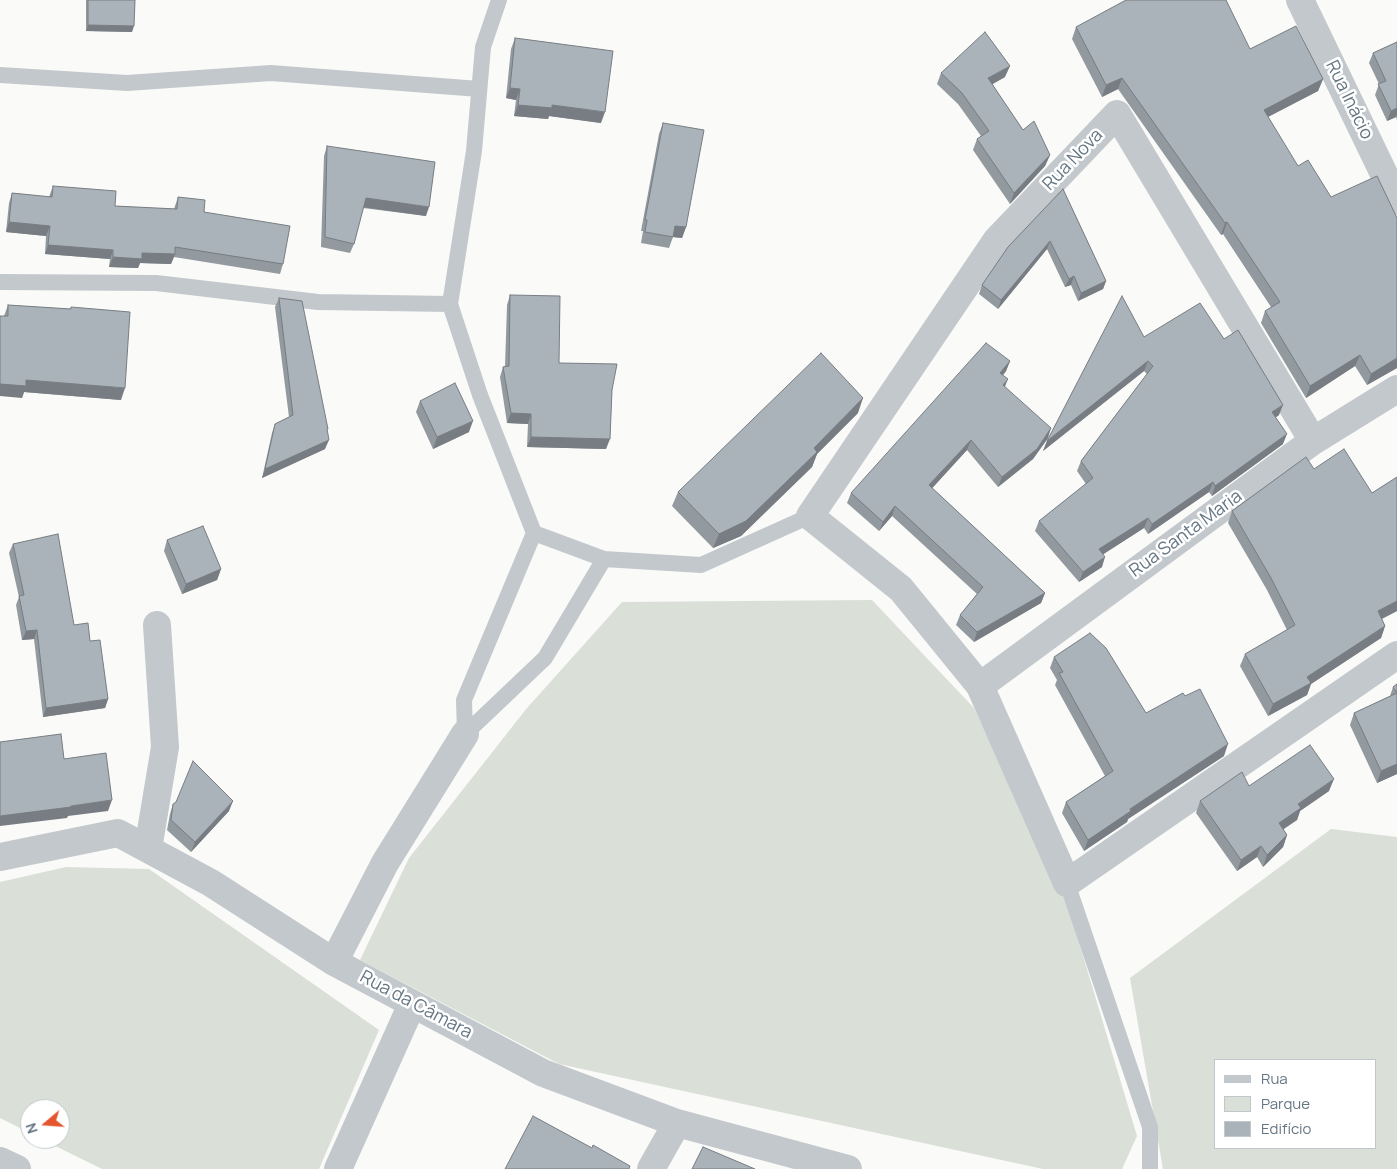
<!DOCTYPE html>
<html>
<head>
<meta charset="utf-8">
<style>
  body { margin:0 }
  #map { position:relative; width:1397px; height:1169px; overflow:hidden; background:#fafaf8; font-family:Manrope,sans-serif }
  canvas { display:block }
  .legend { position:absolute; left:1214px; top:1059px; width:162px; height:90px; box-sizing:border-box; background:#fff; border:1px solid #c1c8cd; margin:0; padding:6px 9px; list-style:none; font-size:15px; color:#657683 }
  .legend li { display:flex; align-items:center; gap:10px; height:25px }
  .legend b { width:25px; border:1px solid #c1c8cd }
  .north { position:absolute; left:20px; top:1099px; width:50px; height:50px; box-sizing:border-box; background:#fff; border:1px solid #c1c8cd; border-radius:50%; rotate:252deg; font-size:14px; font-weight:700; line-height:20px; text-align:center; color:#657683 }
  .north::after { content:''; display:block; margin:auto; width:18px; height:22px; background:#e4572e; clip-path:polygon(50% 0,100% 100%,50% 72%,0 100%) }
</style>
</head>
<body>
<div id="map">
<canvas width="1397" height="1169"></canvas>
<ul class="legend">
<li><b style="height:6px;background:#c3c8cc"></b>Rua</li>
<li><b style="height:14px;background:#dadfd7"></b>Parque</li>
<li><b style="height:14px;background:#aab3b9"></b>Edifício</li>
</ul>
<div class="north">N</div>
</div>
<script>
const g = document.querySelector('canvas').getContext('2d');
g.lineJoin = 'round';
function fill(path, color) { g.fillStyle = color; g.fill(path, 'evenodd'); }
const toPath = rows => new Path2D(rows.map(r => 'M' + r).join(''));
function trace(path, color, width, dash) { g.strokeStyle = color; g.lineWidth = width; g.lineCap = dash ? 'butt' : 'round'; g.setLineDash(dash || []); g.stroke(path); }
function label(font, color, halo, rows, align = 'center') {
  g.font = font + ' Manrope,sans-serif'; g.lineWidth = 5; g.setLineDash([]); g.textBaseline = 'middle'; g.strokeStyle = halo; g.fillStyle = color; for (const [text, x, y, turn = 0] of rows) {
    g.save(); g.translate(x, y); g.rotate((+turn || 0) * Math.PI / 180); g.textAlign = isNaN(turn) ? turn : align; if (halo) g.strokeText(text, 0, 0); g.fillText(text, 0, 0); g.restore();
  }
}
fill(toPath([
  [872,600,974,708,1069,909,1137,1136,1122,1169,1043,1169,559,1064,360,960,409,858,527,708,622,602],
  [1331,829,1397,837,1397,1169,1163,1169,1130,978],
  [1216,1060,1376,1060,1376,1148,1216,1148],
  [66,867,149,869,379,1030,319,1169,102,1169,41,1139,60,1139,60,1109,30,1109,30,1133,0,1118,0,882]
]), '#dadfd7');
trace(toPath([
  [499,0,483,47,474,151,450,304,480,395,534,533,604,559,701,565,810,516],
  [0,75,127,83,271,73,479,89],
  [0,282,156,283,318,302,450,304],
  [465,734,545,658,604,559],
  [465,734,464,700,534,533],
  [1067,883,1150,1127,1150,1169]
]), '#c3c8cc', 16);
trace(toPath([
  [1300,0,1397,201],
  [1313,441,1117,114,996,241,810,516,901,589,980,686,1067,883,1397,655],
  [980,686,1313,441,1397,389],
  [148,849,165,747,157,625],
  [0,857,118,833,211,883,334,962,543,1073,677,1123,848,1169],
  [334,962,385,863,465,734],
  [0,1161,17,1169],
  [338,1169,412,1004],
  [651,1169,677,1123]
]), '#c3c8cc', 28);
fill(toPath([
  [86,0,135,0,132,32,86,31],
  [1076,27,1250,49,1323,79,1318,91,1268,117,1397,368,1367,385,1355,366,1306,398,1261,323,1265,311,1271,307,1223,234,1221,235,1118,89,1102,97,1072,39],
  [515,38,601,123,549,116,548,119,514,116,516,100,506,98,511,49],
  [1397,42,1397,120,1396,117,1387,121,1375,95,1379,84,1369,63,1373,53],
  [941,73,1005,77,992,84,1023,130,1050,155,1045,166,1010,204,973,150,977,139,981,136,958,104,937,84],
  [663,123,686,227,682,238,673,237,669,248,641,243,643,231,641,231,659,134],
  [327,146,426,216,363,208,354,244,350,253,321,247,324,156],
  [53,186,115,206,174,209,178,197,204,212,283,264,280,274,174,257,171,264,140,263,138,268,109,267,110,259,45,254,46,236,6,232,9,203,12,193,49,197],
  [1063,189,1106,281,1103,289,1078,301,1071,285,1065,287,1047,249,998,309,979,294,982,285],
  [510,295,559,363,612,390,606,449,527,447,528,424,507,423,500,377,503,367,505,366,507,305],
  [279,298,327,431,325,449,262,478,272,433,275,424,289,417,275,307],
  [8,305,70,309,71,307,121,400,24,392,22,398,4,316],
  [1144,337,1224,339,1279,415,1275,418,1283,444,1212,496,1209,492,1148,534,1144,528,1103,554,1102,567,1079,582,1035,531,1039,521,1086,484,1077,471,1081,461,1147,374,1144,371,1043,451,1047,441],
  [1010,361,1006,371,1003,375,1005,387,1048,438,1033,459,998,487,967,450,932,488,1045,593,1041,603,974,642,956,625,960,615,977,594,892,516,879,531,847,503,851,493],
  [420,401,469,432,433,449,416,412],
  [858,413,817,454,812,467,741,536,713,548,672,506,678,492],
  [1314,469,1372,493,1397,477,1397,611,1382,619,1385,626,1381,638,1311,684,1307,695,1268,716,1240,666,1245,654,1287,630,1267,590,1228,523,1232,511],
  [167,540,221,569,217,580,182,594,164,551],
  [13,544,74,625,90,641,108,699,105,708,43,717,34,639,22,640,16,605,19,597,9,553],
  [1054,657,1146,713,1224,756,1128,819,1127,822,1084,851,1062,813,1066,802,1105,776,1055,685,1057,680,1050,668],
  [1397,684,1397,774,1377,783,1350,725,1354,713,1390,696,1393,687],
  [1249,786,1329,791,1300,811,1297,820,1283,829,1287,835,1283,847,1263,867,1257,857,1237,871,1196,813,1200,801],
  [173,804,229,811,191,852,167,830,170,814]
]), '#929a9f');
fill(toPath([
  [88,25,134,26,132,32,86,31],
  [1010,66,1005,77,984,89,988,78],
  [1122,78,1118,89,1102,97,1106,85],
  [1323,79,1318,91,1260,121,1264,110],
  [510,88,520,89,516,100,506,98],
  [518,105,552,105,605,112,601,123,549,116,548,119,514,116],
  [1397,108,1397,114,1396,117,1387,121,1391,111],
  [1050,155,1045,166,1010,204,1014,193],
  [366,198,429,207,426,216,362,207],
  [9,222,50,226,46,236,6,232],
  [1227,222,1223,234,1221,235,1225,223],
  [675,226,686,227,682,238,673,237],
  [1050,241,1047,249,998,309,1001,300],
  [48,245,113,250,110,259,45,254],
  [142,253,175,254,171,264,140,263,138,268,109,267,113,257],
  [1074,276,1071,285,1065,287,1069,279],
  [1106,281,1103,289,1078,301,1081,293],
  [1360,355,1355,366,1306,398,1310,386],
  [1397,358,1397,368,1367,385,1371,374],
  [1010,361,1006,371,997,383,1000,373],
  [1148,361,1144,371,1043,451,1047,441],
  [1008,379,1004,389,1003,385],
  [26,380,125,388,121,400,24,392,22,398,0,396,0,384],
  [863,398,858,413,817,454,812,467,741,536,713,548,719,534,814,448],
  [1283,405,1279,415,1268,422,1272,412],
  [511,413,531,414,528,424,507,423],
  [473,421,469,432,433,449,437,437],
  [1051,428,1048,438,1033,459,998,487,1002,477],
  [1287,434,1283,444,1212,496,1215,486],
  [531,437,610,439,606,449,527,447],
  [329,440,325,449,262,478,265,469],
  [971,440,967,450,926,495,929,485],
  [1213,482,1209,492,1148,534,1152,524],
  [895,506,892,516,879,531,883,522],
  [1148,518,1144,528,1096,559,1099,549],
  [1105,557,1102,567,1079,582,1083,572],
  [221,569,217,580,182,594,186,584],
  [1045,593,1041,603,974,642,977,632],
  [1397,601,1397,611,1373,623,1378,611],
  [1385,626,1381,638,1311,684,1307,695,1268,716,1273,704,1307,677],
  [37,630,34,639,22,640,26,631],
  [108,699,105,708,43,717,46,708],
  [1228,744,1224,756,1128,819,1127,822,1084,851,1088,840,1130,809],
  [1397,764,1397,774,1377,783,1381,771],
  [1334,779,1329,791,1300,811,1297,820,1275,835,1279,823,1298,804],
  [112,800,108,811,68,816,67,818,0,826,0,816],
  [233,801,229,811,191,852,195,842],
  [1287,835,1283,847,1263,867,1267,855],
  [1261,846,1257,857,1237,871,1241,860]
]), '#777d82');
const building = toPath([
  [88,0,135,0,134,26,88,25,88,0],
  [1126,0,1226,0,1250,49,1296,26,1323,79,1264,110,1298,166,1308,160,1331,197,1377,176,1397,218,1397,358,1371,374,1360,355,1310,386,1265,311,1280,302,1227,222,1225,223,1122,78,1106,85,1076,27,1126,0],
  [985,32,1010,66,988,78,1023,130,1034,121,1050,155,1014,193,977,139,989,131,962,93,941,73,985,32],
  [515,38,613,51,605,112,552,105,552,108,518,105,520,89,510,88,515,38],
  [1397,42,1397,108,1391,111,1378,84,1386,81,1373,53,1397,42],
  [663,123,704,130,686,227,675,226,673,237,645,232,647,220,645,220,663,123],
  [327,146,435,162,429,207,366,198,354,244,325,237,327,146],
  [53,186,116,191,115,206,177,209,178,197,205,200,204,212,290,226,283,264,175,247,175,254,142,253,142,259,113,257,113,250,48,245,50,226,9,222,12,193,52,197,53,186],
  [1063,189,1106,281,1081,293,1074,276,1069,279,1050,241,1001,300,982,285,1008,247,1063,189],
  [510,295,560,296,559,363,617,364,612,390,610,439,531,437,531,414,511,413,503,367,509,366,510,295],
  [1122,296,1144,337,1200,303,1224,339,1238,330,1283,405,1272,412,1287,434,1215,486,1213,482,1152,524,1148,518,1099,549,1105,557,1083,572,1039,521,1093,478,1081,461,1153,366,1148,361,1047,441,1122,296],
  [279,298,302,301,328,429,327,429,329,440,265,469,275,424,293,415,279,298],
  [8,305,71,309,71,307,130,312,125,388,26,380,26,386,0,384,0,316,8,316,8,305],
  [986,343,1010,361,1000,373,1008,379,1003,385,1051,428,1037,449,1002,477,971,440,929,485,1045,593,977,632,960,615,983,587,895,506,883,522,851,493,986,343],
  [821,353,863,398,814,448,817,452,746,521,719,534,678,492,821,353],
  [455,383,473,421,437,437,420,401,455,383],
  [1344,449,1372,493,1397,477,1397,601,1378,611,1385,626,1307,677,1311,683,1273,704,1245,654,1295,625,1271,578,1232,511,1306,457,1314,469,1344,449],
  [203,526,221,569,186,584,167,540,203,526],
  [58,534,74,625,88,623,90,641,100,640,108,699,46,708,37,630,26,631,19,596,24,595,13,544,58,534],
  [1090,633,1106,648,1146,713,1183,693,1185,696,1200,689,1228,744,1130,809,1131,811,1088,840,1066,802,1113,771,1059,673,1063,672,1054,657,1090,633],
  [1397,684,1397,764,1381,771,1354,713,1397,693,1393,687,1397,684],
  [61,734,64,759,106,753,112,800,71,806,71,807,0,816,0,742,61,734],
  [1310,745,1334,779,1298,804,1301,808,1279,823,1287,835,1267,855,1261,846,1241,860,1200,801,1242,772,1249,786,1310,745],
  [193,761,233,801,195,842,171,820,173,804,176,802,193,761],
  [533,1116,592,1148,593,1145,630,1166,629,1169,505,1169,533,1116],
  [703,1147,755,1169,692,1169,703,1147]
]);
fill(building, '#aab3b9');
trace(building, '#777d82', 1);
label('18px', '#657683', '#fff', [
  ["Rua Inácio",1349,100,64],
  ["Rua Nova",1073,160,-46],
  ["Rua Santa Maria",1186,534,-36],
  ["Rua da Câmara",416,1005,28]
]);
</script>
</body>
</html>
